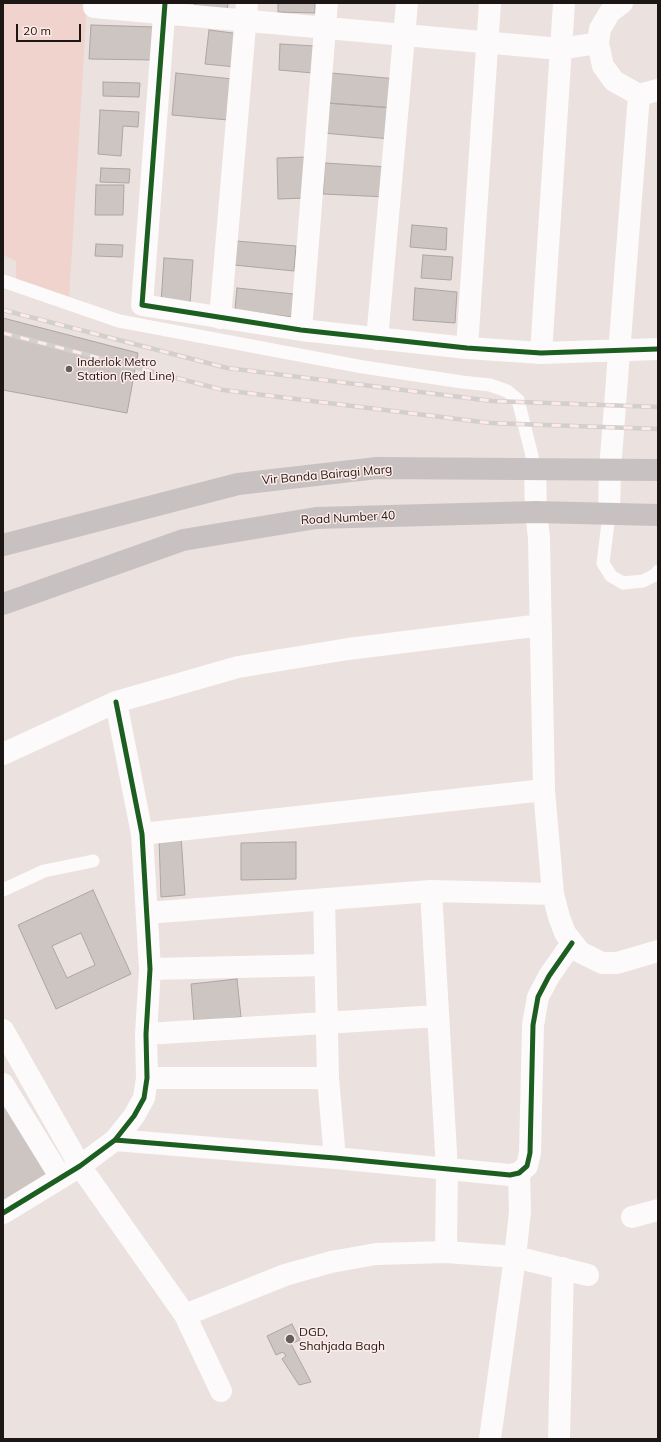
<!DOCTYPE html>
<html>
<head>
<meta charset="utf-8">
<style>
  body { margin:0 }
  #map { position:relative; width:661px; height:1442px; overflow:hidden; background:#ebe1de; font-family:Mulish,sans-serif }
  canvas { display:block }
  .frame { position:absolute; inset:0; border:4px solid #1c1614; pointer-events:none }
  .scale { position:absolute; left:16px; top:24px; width:65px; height:18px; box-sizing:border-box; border:2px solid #1c1614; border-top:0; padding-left:5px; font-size:12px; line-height:14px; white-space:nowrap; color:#1c1614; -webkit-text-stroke:3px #feebe7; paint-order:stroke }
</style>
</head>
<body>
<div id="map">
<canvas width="661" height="1442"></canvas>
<div class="frame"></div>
<div class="scale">20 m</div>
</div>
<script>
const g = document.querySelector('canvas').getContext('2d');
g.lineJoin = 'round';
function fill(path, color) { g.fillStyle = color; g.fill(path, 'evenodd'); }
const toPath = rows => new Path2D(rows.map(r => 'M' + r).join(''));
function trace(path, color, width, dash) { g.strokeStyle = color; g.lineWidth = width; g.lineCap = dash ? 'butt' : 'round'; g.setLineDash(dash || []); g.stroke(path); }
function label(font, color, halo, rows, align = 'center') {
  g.font = font + ' Mulish,sans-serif'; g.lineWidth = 3; g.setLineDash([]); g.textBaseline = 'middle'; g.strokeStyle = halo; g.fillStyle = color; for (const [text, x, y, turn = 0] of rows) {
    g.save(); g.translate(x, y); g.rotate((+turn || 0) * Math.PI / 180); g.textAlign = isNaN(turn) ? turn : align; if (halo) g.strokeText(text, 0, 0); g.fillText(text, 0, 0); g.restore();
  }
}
fill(toPath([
  [3,3,87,3,69,300,16,286,16,261,3,255]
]), '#f0d3cc');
const building = toPath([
  [195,3,228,3,227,13,194,11,195,3],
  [278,3,315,3,315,13,278,12,278,3],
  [91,25,154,27,154,60,89,59,91,25],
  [209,30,240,34,236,67,205,64,209,30],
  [280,44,315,46,313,73,279,70,280,44],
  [176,73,232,79,228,120,172,115,176,73],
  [331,73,397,79,394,108,328,103,331,73],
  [103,82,140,83,139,97,103,96,103,82],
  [326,103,393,108,391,139,323,133,326,103],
  [100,110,139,112,138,127,123,126,121,156,98,154,100,110],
  [306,157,307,198,278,199,277,158,306,157],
  [325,163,389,167,387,197,323,194,325,163],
  [101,168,130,169,129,183,100,182,101,168],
  [96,185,124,185,123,215,95,215,96,185],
  [412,225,447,228,446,250,410,247,412,225],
  [236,241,296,246,294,271,234,265,236,241],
  [96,244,123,245,122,257,95,256,96,244],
  [423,255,453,257,451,280,421,278,423,255],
  [164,258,193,260,190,304,161,303,164,258],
  [237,288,294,294,292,317,235,310,237,288],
  [415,288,457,292,455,323,413,320,415,288],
  [3,318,138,353,127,413,3,390,3,318],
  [181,836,185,895,161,897,159,839,181,836],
  [296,842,296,879,241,880,241,843,296,842],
  [93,890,131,974,56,1009,18,925,93,890],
  [81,933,95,965,67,978,52,946,81,933],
  [237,979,241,1017,194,1022,191,984,237,979],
  [3,1101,48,1174,3,1201,3,1101],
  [292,1324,300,1340,291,1344,311,1382,299,1385,282,1359,286,1356,283,1352,276,1355,267,1336,292,1324]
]);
fill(building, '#cdc5c2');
trace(building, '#ada5a3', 1);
trace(toPath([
  [3,281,119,321,363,367,462,382,490,385,507,391,518,400,535,468],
  [609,515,603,563,611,576,623,583,643,581,657,574,658,571],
  [3,890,44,871,93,861]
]), '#fcfafa', 13);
trace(toPath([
  [165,3,142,305,301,330,467,348,541,353,658,349],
  [622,3,610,12,600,29,598,43,603,66,614,81,639,95,658,90],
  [94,7,560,49,598,43],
  [220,318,247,3],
  [301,330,327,3],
  [377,339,407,3],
  [467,348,490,3],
  [541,353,564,3],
  [535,468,536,512,539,538,544,790,553,894,559,917,565,933,580,952,602,963,617,963,658,951],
  [609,515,610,470,639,95],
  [3,754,116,702,238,667,348,649,541,625],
  [142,834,544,790],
  [431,891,447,1170,446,1252],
  [324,899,328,1078,335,1158],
  [147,913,431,891,553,894],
  [150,969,325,965],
  [3,1030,80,1166,185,1315,221,1391],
  [146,1034,438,1016],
  [147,1078,328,1078],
  [3,1084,61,1178],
  [115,1140,335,1158,510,1175,519,1173,527,1166,530,1153,533,1025,538,997,549,976,572,943],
  [3,1213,80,1166,115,1140,134,1116,144,1098,147,1078,146,1034,150,969,142,834,116,702],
  [632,1217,658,1210],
  [185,1315,285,1275,331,1262,376,1254,446,1252,515,1257,588,1275],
  [490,1439,515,1257,520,1212,519,1173],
  [559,1439,563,1268]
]), '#fcfafa', 22);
trace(toPath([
  [3,545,238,484,377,468,658,470],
  [3,604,183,540,316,518,536,512,658,515]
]), '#c7c2c1', 22);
const rail = toPath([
  [3,310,227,368,492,401,658,407],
  [3,333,223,390,490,423,658,429]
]);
trace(rail, '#d2cfce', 4.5);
trace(rail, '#feebe7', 3, [9]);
trace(toPath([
  [165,3,142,305,301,330,467,348,541,353,658,349],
  [115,1140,335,1158,510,1175,519,1173,527,1166,530,1153,533,1025,538,997,549,976,572,943],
  [3,1213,80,1166,115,1140,134,1116,144,1098,147,1078,146,1034,150,969,142,834,116,702]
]), '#1b5e20', 5);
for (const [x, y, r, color] of [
  [69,369,4,"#645d5b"],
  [290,1339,5,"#645d5b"]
]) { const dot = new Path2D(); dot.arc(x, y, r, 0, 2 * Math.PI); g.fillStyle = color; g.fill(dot); trace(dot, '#feebe7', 1.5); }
label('12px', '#1c1614', '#feebe7', [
  ["Inderlok Metro",77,362],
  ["Station (Red Line)",77,376],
  ["DGD,",299,1332],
  ["Shahjada Bagh",299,1346]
], 'left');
label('12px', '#1c1614', '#feebe7', [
  ["Vir Banda Bairagi Marg",327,475,-5],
  ["Road Number 40",348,518,-3]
]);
</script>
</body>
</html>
